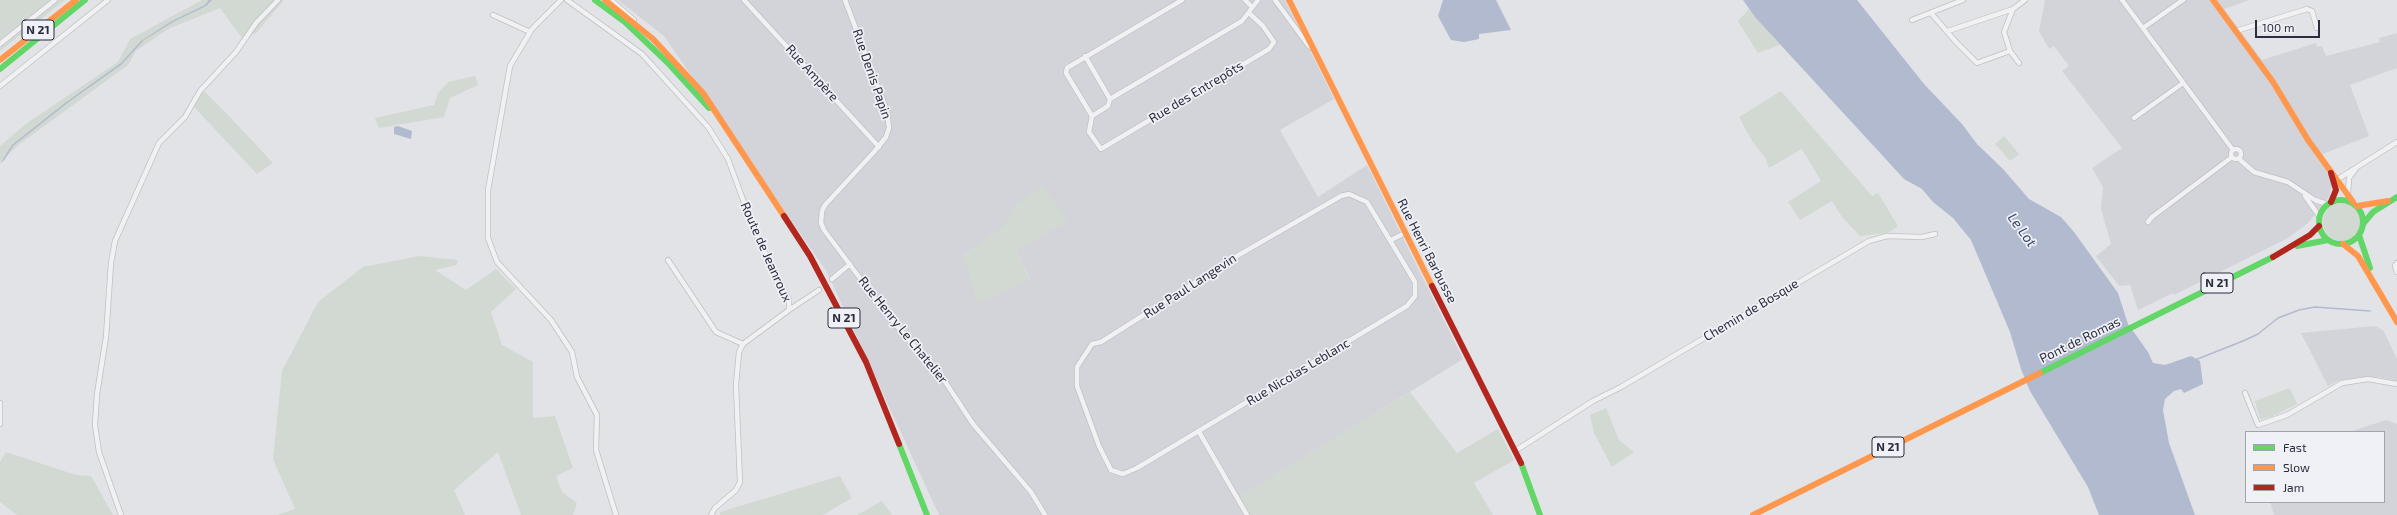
<!DOCTYPE html>
<html>
<head>
<meta charset="utf-8">
<style>
  body { margin:0 }
  #map { position:relative; width:2397px; height:515px; overflow:hidden; background:#e2e3e6; font-family:"Exo 2",sans-serif }
  canvas { display:block }
  .legend { position:absolute; left:2245px; top:431px; width:140px; height:72px; box-sizing:border-box; background:#eff1f6; border:1px solid #a0a3ac; margin:0; padding:5px 7px; list-style:none; font-size:12px; color:#2a2d3e }
  .legend li { display:flex; align-items:center; gap:8px; height:20px }
  .legend b { width:20px; border:1px solid #a0a3ac }
  .scale { position:absolute; left:2255px; top:20px; width:65px; height:18px; box-sizing:border-box; border:2px solid #2a2d3e; border-top:0; padding-left:5px; font-size:12px; line-height:14px; white-space:nowrap; color:#2a2d3e; -webkit-text-stroke:3px #eff1f6; paint-order:stroke }
</style>
</head>
<body>
<div id="map">
<canvas width="2397" height="515"></canvas>
<ul class="legend">
<li><b style="height:5px;background:#63d668"></b>Fast</li>
<li><b style="height:5px;background:#ff974d"></b>Slow</li>
<li><b style="height:5px;background:#b3261e"></b>Jam</li>
</ul>
<div class="scale">100 m</div>
</div>
<script>
const g = document.querySelector('canvas').getContext('2d');
g.lineJoin = 'round';
function fill(path, color) { g.fillStyle = color; g.fill(path, 'evenodd'); }
const toPath = rows => new Path2D(rows.map(r => 'M' + r).join(''));
function trace(path, color, width, dash) { g.strokeStyle = color; g.lineWidth = width; g.lineCap = dash ? 'butt' : 'round'; g.setLineDash(dash || []); g.stroke(path); }
function label(font, color, halo, rows, align = 'center') {
  g.font = font + ' "Exo 2",sans-serif'; g.lineWidth = 3.5; g.setLineDash([]); g.textBaseline = 'middle'; g.strokeStyle = halo; g.fillStyle = color; for (const [text, x, y, turn = 0] of rows) {
    g.save(); g.translate(x, y); g.rotate((+turn || 0) * Math.PI / 180); g.textAlign = isNaN(turn) ? turn : align; if (halo) g.strokeText(text, 0, 0); g.fillText(text, 0, 0); g.restore();
  }
}
fill(toPath([
  [618,0,1285,0,1334,99,1280,130,1318,197,1367,165,1463,359,1235,500,1243,515,939,515,827,272,664,36],
  [1003,228,1016,251,1030,279,963,256],
  [2045,0,2249,0,2224,9,2262,60,2316,43,2317,47,2322,46,2326,56,2380,42,2379,38,2397,33,2397,68,2350,85,2369,136,2323,154,2332,184,2329,197,2308,223,2288,238,2174,295,2173,293,2138,310,2130,285,2119,286,2096,256,2111,244,2101,209,2103,187,2092,168,2122,148,2062,71,2069,66,2054,46,2049,49,2039,31],
  [2375,326,2383,330,2397,359,2397,381,2378,377,2355,378,2337,381,2328,386,2301,333],
  [2386,420,2397,424,2397,515,2274,515,2270,502,2384,502,2384,432,2349,432]
]), '#d2d4da');
fill(toPath([
  [0,0,65,0,0,51],
  [202,0,284,0,256,33,242,38,220,8,168,29,136,51,128,65,21,143,0,162,0,146,27,123,118,62,130,39],
  [1749,9,1774,38,1782,44,1758,53,1738,21],
  [475,76,478,85,450,98,444,117,379,128,375,118,434,105,438,93,448,82],
  [202,89,229,116,273,163,257,174,194,107],
  [1781,91,1872,196,1878,193,1898,226,1888,233,1860,236,1842,217,1832,201,1800,220,1788,202,1821,181,1802,149,1769,168,1766,159,1752,141,1739,117],
  [2004,136,2019,154,2010,161,1995,144],
  [1043,186,1068,221,1016,251,1030,280,978,304,963,256,1003,228,1013,206],
  '2323 222a19 19 0 1 1 38 0a19 19 0 1 1-38 0Z',
  [419,256,458,260,457,265,435,270,466,290,496,269,516,289,491,312,502,345,533,362,533,418,555,416,573,468,556,476,562,492,577,503,573,515,521,515,498,452,454,490,465,515,277,515,295,509,273,459,282,371,318,302,363,267],
  [2290,388,2297,404,2271,417,2260,419,2255,401],
  [1410,392,1457,453,1498,429,1514,460,1474,483,1493,515,1243,515,1234,500],
  [1606,408,1619,440,1634,452,1612,467,1594,433,1590,415],
  [6,452,76,475,91,476,113,515,17,515,0,502,0,462],
  [840,476,852,498,823,515,720,515,720,512],
  [882,501,892,515,857,515]
]), '#d1d9d2');
fill(toPath([
  [209,0,212,0,206,6,173,22,144,40,121,65,70,101,13,146,5,159,0,164,12,145,65,103,121,63,141,41,172,21,205,5],
  [1443,0,1496,0,1511,30,1479,34,1479,39,1464,42,1451,40,1438,16],
  [1743,0,1857,0,1924,84,1962,124,1977,144,2003,169,2029,199,2061,217,2074,232,2118,293,2128,324,2148,352,2153,363,2165,365,2191,356,2200,361,2203,384,2184,393,2181,389,2174,391,2165,399,2163,410,2169,443,2195,515,2099,515,2088,487,2030,391,2021,369,2010,332,1971,240,1953,218,1933,202,1922,189,1904,179,1755,17],
  [398,126,412,131,411,139,394,134,394,127]
]), '#b2bad0');
trace(toPath([
  [2195,360,2243,341,2258,334,2278,318,2299,310,2315,307,2370,311]
]), '#b2bad0', 1.5);
const street = toPath([
  [561,0,532,29,510,66,488,190,488,238,497,262,551,320,572,352,577,377,597,415,596,450,616,515],
  [567,0,642,54,708,127,728,159,755,232,789,300,789,310,743,344,739,352,736,385,740,482,736,490,715,508,711,515],
  [611,0,634,20],
  [744,0,879,147],
  [845,0,887,111,889,128,886,137,874,152,825,205,822,211,821,223,824,230,889,317,944,380,973,424,1031,492,1045,515],
  [1245,0,1252,7],
  [1275,0,1308,45,1313,49],
  [2122,0,2233,150],
  [1931,13,1956,42,1977,63,2010,51],
  [493,15,530,32],
  [1912,20,1963,0],
  [2143,28,2183,0],
  [1948,31,2013,9],
  [2236,31,2307,9,2312,11,2317,28],
  [0,44,55,0],
  [1085,56,1110,99,1242,21,1258,0],
  [2019,63,2010,51,2004,32,2013,9,2025,0],
  [0,86,108,0],
  [1092,116,1089,132,1101,149,1269,49,1274,42,1263,26,1249,13],
  [1092,116,1066,73,1067,68,1182,0],
  [1092,116,1108,106,1110,99],
  [2134,118,2183,83],
  '2231 154a5 5 0 1 1 10 0a5 5 0 1 1-10 0Z',
  [2239,159,2254,172,2288,182,2315,200,2327,204],
  [2335,181,2397,142],
  [1349,194,1367,202,1415,282,1415,296,1407,306,1137,468,1123,474,1111,470,1099,446,1077,386,1077,367,1092,344,1101,342,1237,256,1341,196,1349,194],
  [2348,194,2349,178,2355,170],
  [2305,196,2319,216],
  [2148,222,2152,217,2232,157],
  [1391,240,1405,233],
  [668,260,716,332,743,344],
  [2397,263,2395,266,2397,272],
  [832,279,850,264],
  [789,310,819,290],
  [2245,393,2258,425,2287,415,2342,383,2368,379,2397,384],
  [0,403,0,424],
  [1199,432,1247,515],
  [1515,451,1593,401,1621,387,1869,241,1887,236,1922,237,1935,234],
  [121,515,99,452,95,425,97,394,106,337,111,263,115,241,159,143,185,117,200,91,236,52,256,23,278,0]
]);
trace(street, '#bfc0c3', 6);
trace(street, '#f1f1f3', 4.5);
trace(toPath([
  [595,0,625,22,667,62,709,108],
  [0,69,85,0],
  '2319 222a22 22 0 1 1 44 0a22 22 0 1 1-44 0Z',
  [2363,224,2373,212,2397,197],
  [2359,235,2370,268],
  [2297,246,2328,240],
  [2040,373,2273,257],
  [899,444,927,515],
  [1521,463,1540,515]
]), '#63d668', 6);
trace(toPath([
  [605,0,653,39,703,93,784,216],
  [1289,0,1432,286],
  [2213,0,2273,82,2308,140,2353,202],
  [0,60,76,0],
  [2357,206,2388,201],
  [2343,244,2358,256,2397,322],
  [1753,515,2040,373]
]), '#ff974d', 6);
trace(toPath([
  [2331,173,2336,190,2331,202],
  [784,216,810,256,866,362,899,444],
  [2273,257,2310,235,2319,226],
  [1432,286,1521,463]
]), '#b3261e', 6);
for (const [x, y, w] of [
  [38,30,32],
  [2217,283,32],
  [844,318,32],
  [1888,447,32]
]) { const box = new Path2D(); box.roundRect(x - w / 2, y - 10, w, 20, 3); g.fillStyle = '#eff1f6'; g.fill(box); trace(box, '#2a2d3e', 1); }
label('bold 12px', '#2a2d3e', null, [
  ["N 21",38,30],
  ["N 21",2217,283],
  ["N 21",844,318],
  ["N 21",1888,447]
]);
label('13px', '#2a2d3e', '#eff1f6', [
  ["Rue Ampère",812,73,48],
  ["Rue Denis Papin",872,74,71],
  ["Rue des Entrepôts",1196,92,-31],
  ["Rue Henri Barbusse",1427,251,63],
  ["Route de Jeanroux",766,252,66],
  ["Rue Paul Langevin",1190,286,-33],
  ["Chemin de Bosque",1751,310,-31],
  ["Rue Henry Le Chatelier",903,330,51],
  ["Pont de Romas",2080,340,-26],
  ["Rue Nicolas Leblanc",1298,372,-31]
]);
label('italic 14px', '#364570', '#eff1f6', [
  ["Le Lot",2022,230,54]
]);
</script>
</body>
</html>
